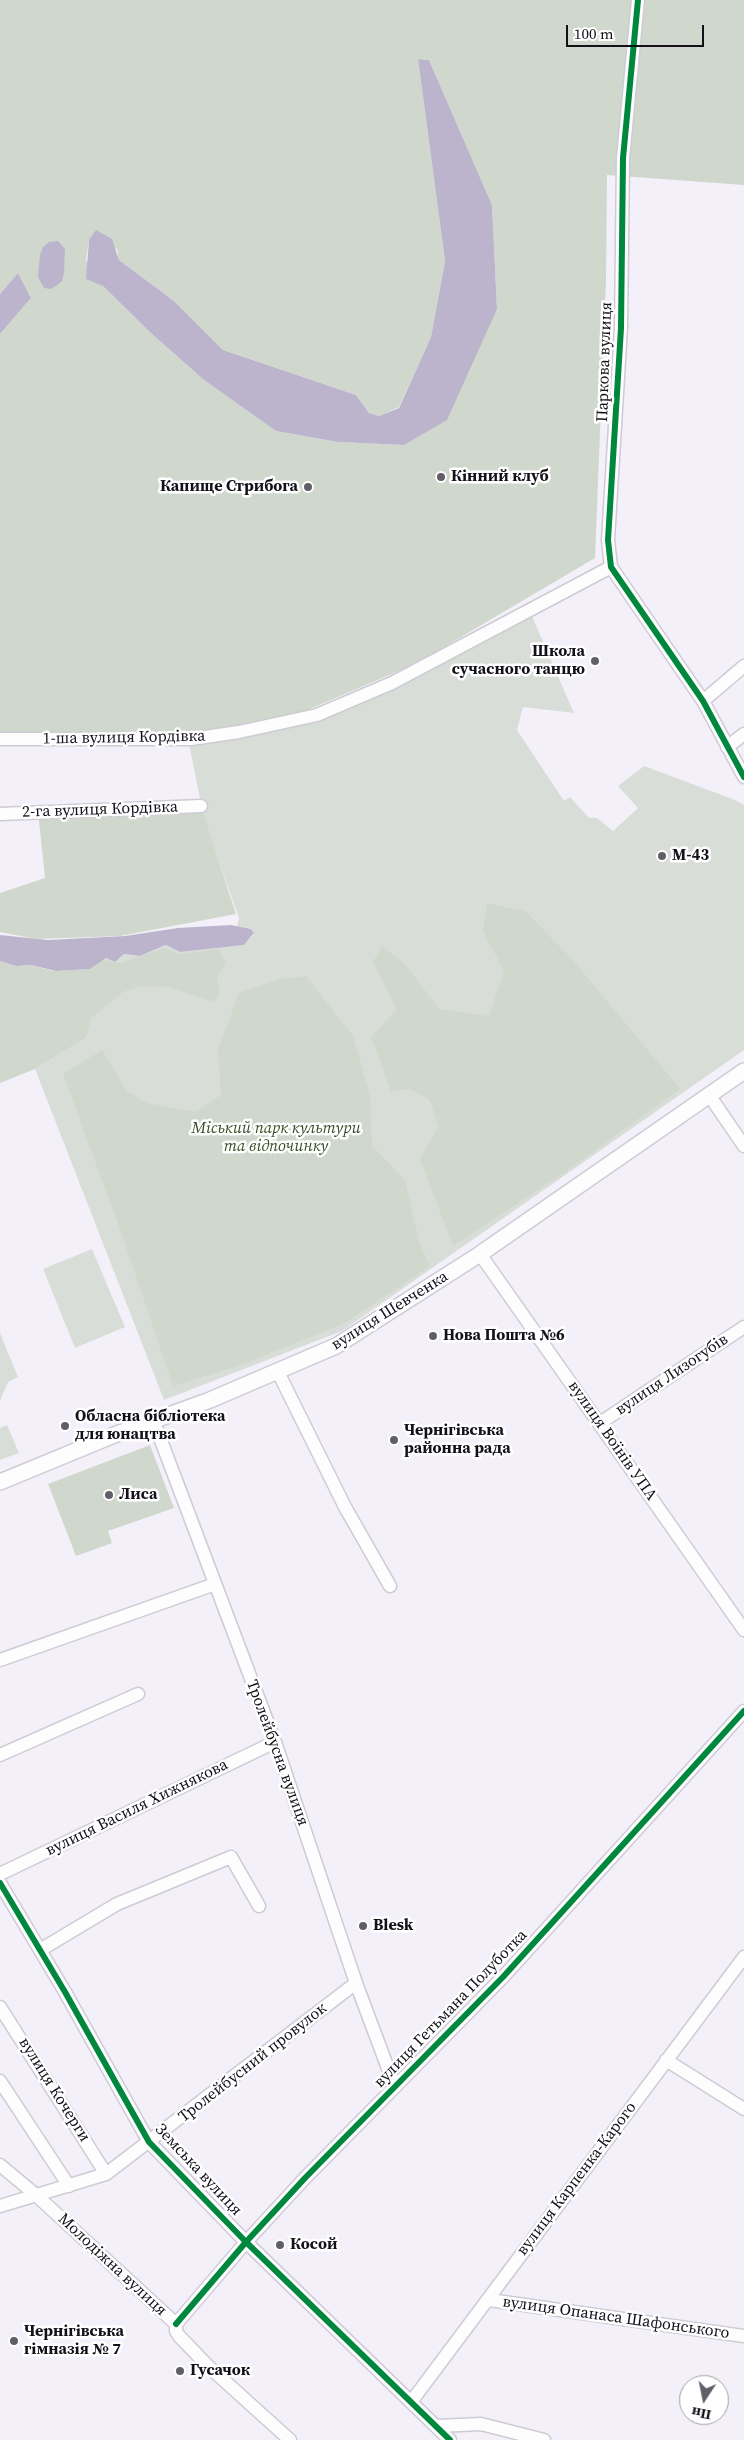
<!DOCTYPE html>
<html>
<head>
<meta charset="utf-8">
<style>
  body { margin:0 }
  #map { position:relative; width:744px; height:2440px; overflow:hidden; background:#f3f0fa; font-family:"Source Serif 4",serif }
  canvas { display:block }
  .north { position:absolute; left:679px; top:2375px; width:50px; height:50px; box-sizing:border-box; background:#fff; border:1px solid #a19fa3; border-radius:50%; rotate:191deg; font-size:14px; font-weight:700; line-height:20px; text-align:center; color:#131019 }
  .north::after { content:''; display:block; margin:auto; width:18px; height:22px; background:#615e68; clip-path:polygon(50% 0,100% 100%,50% 72%,0 100%) }
  .scale { position:absolute; left:566px; top:25px; width:138px; height:22px; box-sizing:border-box; border:2px solid #131019; border-top:0; padding-left:6px; font-size:15px; line-height:18px; white-space:nowrap; color:#131019; -webkit-text-stroke:4px #fff; paint-order:stroke }
</style>
</head>
<body>
<div id="map">
<canvas width="744" height="2440"></canvas>
<div class="north">Пн</div>
<div class="scale">100 m</div>
</div>
<script>
const g = document.querySelector('canvas').getContext('2d');
g.lineJoin = 'round';
function fill(path, color) { g.fillStyle = color; g.fill(path, 'evenodd'); }
const toPath = rows => new Path2D(rows.map(r => 'M' + r).join(''));
function trace(path, color, width, dash) { g.strokeStyle = color; g.lineWidth = width; g.lineCap = dash ? 'butt' : 'round'; g.setLineDash(dash || []); g.stroke(path); }
function label(font, color, halo, rows, align = 'center') {
  g.font = font + ' "Source Serif 4",serif'; g.lineWidth = 5; g.setLineDash([]); g.textBaseline = 'middle'; g.strokeStyle = halo; g.fillStyle = color; for (const [text, x, y, turn = 0] of rows) {
    g.save(); g.translate(x, y); g.rotate((+turn || 0) * Math.PI / 180); g.textAlign = isNaN(turn) ? turn : align; if (halo) g.strokeText(text, 0, 0); g.fillText(text, 0, 0); g.restore();
  }
}
fill(toPath([
  [531,614,574,713,523,707,517,730,564,801,570,797,589,818,597,818,613,831,638,808,618,786,644,766,735,800,744,805,744,1050,342,1331,164,1400,35,1069,86,1038,102,960,106,958,115,962,124,954,140,956,167,945,180,952,244,945,254,934,251,929,237,926,239,918,204,819,189,744,318,722,439,659],
  [92,1249,125,1327,75,1348,43,1269],
  [0,1333,18,1377,8,1382,0,1401],
  [7,1425,19,1453,0,1460,0,1428]
]), '#d8ded7');
fill(toPath([
  [0,0,744,0,744,185,607,175,606,280,595,558,417,663,289,718,224,731,155,736,0,735,0,334,31,298,18,273,0,294],
  [418,59,429,60,492,205,497,309,404,445,338,442,276,431,204,380,152,334,103,286,86,260,89,240,117,249,119,260,174,301,223,350,356,395,369,413,379,416,399,407,431,337,445,261],
  [201,806,236,914,120,936,36,939,0,932,0,893,45,878,38,812],
  [487,903,525,911,571,958,680,1089,562,1174,453,1246,420,1159,438,1127,430,1100,410,1089,391,1091,371,1037,397,1009,373,962,382,946,405,964,439,1009,489,1016,504,971,483,931],
  [165,948,180,954,218,949,226,962,217,978,220,991,215,1002,167,987,141,986,123,992,91,1018,86,1038,35,1069,0,1083,0,961,16,966,31,965,54,971,90,969,102,960,121,963],
  [306,976,353,1036,370,1096,372,1146,405,1180,420,1245,430,1266,345,1323,238,1366,173,1386,120,1229,63,1074,102,1050,127,1091,147,1103,196,1112,221,1095,218,1050,239,993,280,979],
  [150,1445,174,1508,108,1531,112,1543,76,1556,48,1484]
]), '#d0d8cd');
fill(toPath([
  [418,59,429,60,492,205,497,309,447,420,404,445,338,442,276,431,204,380,152,334,103,286,86,279,89,240,96,230,112,239,119,260,174,301,223,350,356,395,369,413,379,416,399,408,431,337,445,261],
  [58,241,65,249,64,273,62,281,56,286,51,289,44,288,38,277,40,255,43,247,49,242],
  [18,273,31,298,0,334,0,294],
  [231,925,251,929,254,933,244,945,180,952,166,945,140,956,124,954,115,962,106,958,90,969,56,971,31,965,16,966,0,961,0,935,48,940,125,936,178,928]
]), '#bbb4cc');
const minor = toPath([
  [638,0,623,158,621,328,608,540,611,567,703,701,744,777],
  [703,701,744,666],
  [0,739,191,739,239,732,317,715,392,683,611,567],
  [727,747,744,734],
  [0,814,201,806],
  [709,1095,744,1146],
  [480,1254,744,1630],
  [278,1372,345,1507,390,1586],
  [154,1422,275,1742,356,1983,395,2087],
  [600,1423,744,1327],
  [0,1660,215,1584],
  [0,1755,138,1694],
  [0,1874,275,1742],
  [0,1883,65,1992,149,2142,246,2242,450,2440],
  [40,1950,117,1904,231,1857,259,1906],
  [0,2007,106,2174],
  [666,2060,744,2109],
  [0,2081,69,2186],
  [0,2165,36,2195,176,2324,176,2331,179,2336,208,2366,290,2440],
  [0,2206,106,2174,356,1983],
  [489,2300,744,2336],
  [176,2324,246,2242,305,2178,503,1977,744,1711],
  [411,2402,744,1957],
  [438,2426,481,2424,544,2440]
]);
const major = toPath([
  [0,1482,114,1435,210,1400,336,1346,480,1254,744,1071]
]);
trace(minor, '#cecbd5', 15);
trace(major, '#cecbd5', 18);
trace(minor, '#fdfdfe', 12);
trace(major, '#fdfdfe', 15);
trace(toPath([
  [638,0,623,158,621,328,608,540,611,567,703,701,744,777],
  [0,1883,65,1992,149,2142,246,2242,450,2440],
  [176,2324,246,2242,305,2178,503,1977,744,1711]
]), '#00873e', 6);
for (const [x, y, r, color] of [
  [441,477,5,"#615e68"],
  [308,487,5,"#615e68"],
  [595,661,5,"#615e68"],
  [662,856,5,"#615e68"],
  [433,1336,5,"#615e68"],
  [65,1426,5,"#615e68"],
  [394,1440,5,"#615e68"],
  [109,1495,5,"#615e68"],
  [363,1926,5,"#615e68"],
  [280,2245,5,"#615e68"],
  [14,2341,5,"#615e68"],
  [180,2371,5,"#615e68"]
]) { const dot = new Path2D(); dot.arc(x, y, r, 0, 2 * Math.PI); g.fillStyle = color; g.fill(dot); trace(dot, '#fff', 2); }
label('16px', '#131019', '#fff', [
  ["Паркова вулиця",605,362,-88],
  ["1-ша вулиця Кордівка",124,738,-1],
  ["2-га вулиця Кордівка",100,810,-2],
  ["вулиця Шевченка",390,1311,-32],
  ["вулиця Лизогубів",672,1375,-34],
  ["вулиця Воїнів УПА",612,1441,55],
  ["Тролейбусна вулиця",277,1753,70],
  ["вулиця Василя Хижнякова",137,1808,-26],
  ["вулиця Гетьмана Полуботка",451,2009,-46],
  ["Тролейбусний провулок",253,2063,-38],
  ["вулиця Кочерги",54,2090,58],
  ["Земська вулиця",198,2170,47],
  ["вулиця Карпенка-Карого",577,2179,-53],
  ["Молодіжна вулиця",112,2265,43],
  ["вулиця Опанаса Шафонського",616,2318,8]
]);
label('bold 16px', '#131019', '#fff', [
  ["Кінний клуб",451,477],
  ["Капище Стрибога",298,487,"right"],
  ["Школа",585,652,"right"],
  ["сучасного танцю",585,670,"right"],
  ["М-43",672,856],
  ["Нова Пошта №6",443,1336],
  ["Обласна бібліотека",75,1417],
  ["для юнацтва",75,1435],
  ["Чернігівська",404,1431],
  ["районна рада",404,1449],
  ["Лиса",119,1495],
  ["Blesk",373,1926],
  ["Косой",290,2245],
  ["Чернігівська",24,2332],
  ["гімназія № 7",24,2350],
  ["Гусачок",190,2371]
], 'left');
label('italic 16px', '#354e23', '#fff', [
  ["Міський парк культури",276,1129],
  ["та відпочинку",276,1147]
]);
</script>
</body>
</html>
